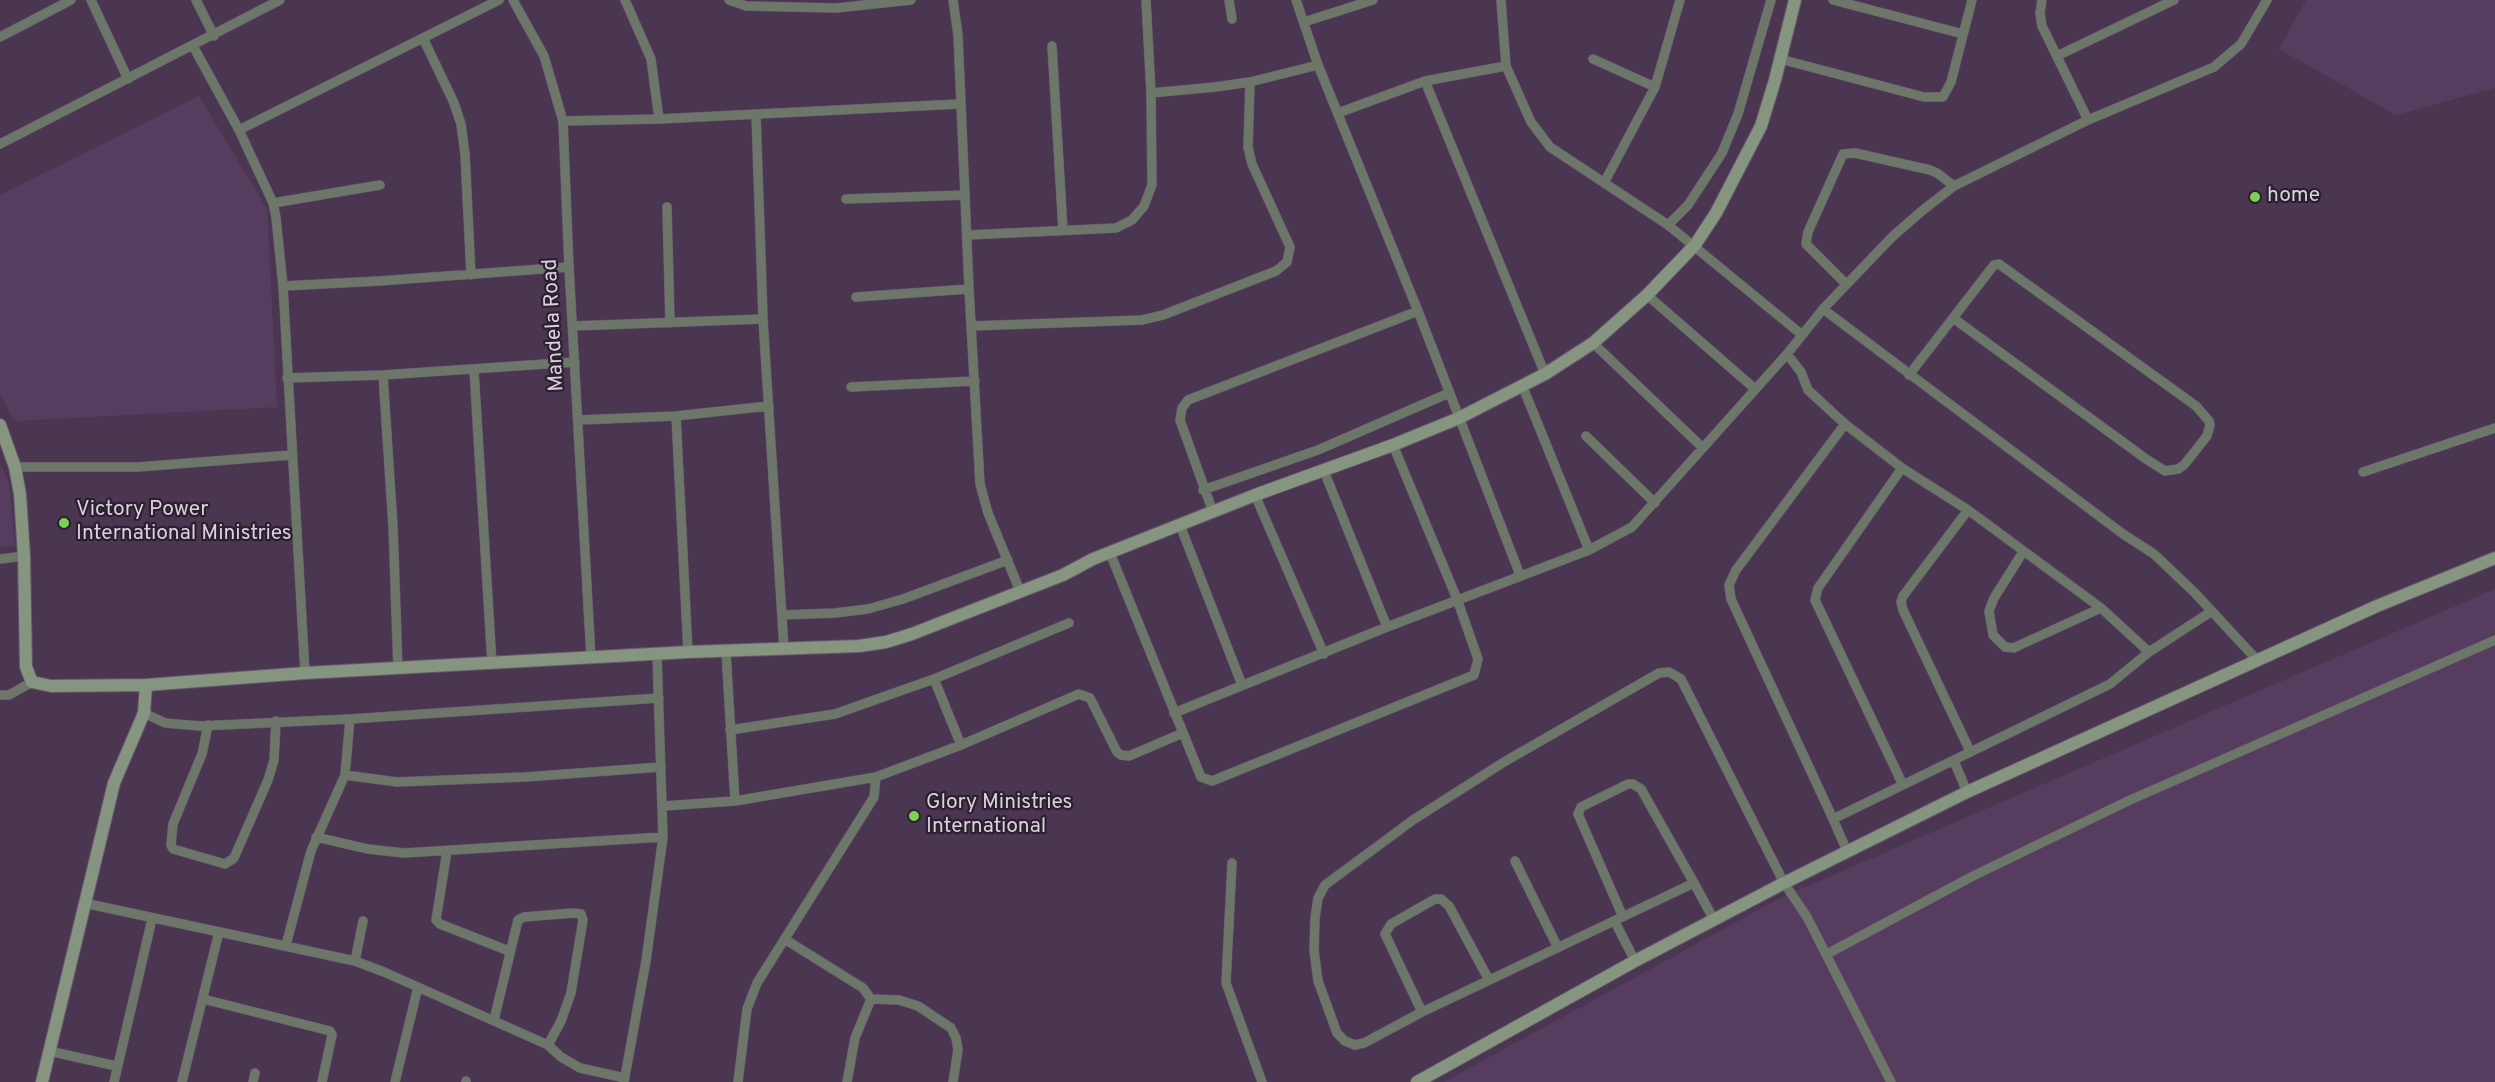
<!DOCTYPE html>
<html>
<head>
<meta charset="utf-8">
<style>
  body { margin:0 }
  canvas { display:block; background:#4a3651 }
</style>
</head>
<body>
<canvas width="2495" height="1082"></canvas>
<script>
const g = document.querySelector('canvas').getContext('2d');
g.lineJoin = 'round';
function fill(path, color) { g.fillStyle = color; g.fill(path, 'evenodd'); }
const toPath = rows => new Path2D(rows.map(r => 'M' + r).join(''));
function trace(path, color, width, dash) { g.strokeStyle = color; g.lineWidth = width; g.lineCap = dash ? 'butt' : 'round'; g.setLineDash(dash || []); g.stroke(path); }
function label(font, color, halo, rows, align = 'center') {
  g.font = font + ' Overpass,sans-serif'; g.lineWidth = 4.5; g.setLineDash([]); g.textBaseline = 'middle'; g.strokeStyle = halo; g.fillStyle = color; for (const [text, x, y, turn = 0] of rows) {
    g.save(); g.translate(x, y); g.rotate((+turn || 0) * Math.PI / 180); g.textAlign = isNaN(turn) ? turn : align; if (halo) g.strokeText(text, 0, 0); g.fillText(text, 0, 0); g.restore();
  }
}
fill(toPath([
  [2306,0,2495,0,2495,88,2396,115,2279,49],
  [199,96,267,209,277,407,14,421,0,394,0,195],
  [0,463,9,483,15,546,0,547],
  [2495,589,2495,1082,1444,1082,1780,898]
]), '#563d5f');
const street = toPath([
  [91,0,128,79],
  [196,0,214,36],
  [513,0,544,56,563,121,569,267,591,658],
  [625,0,651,59,659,119],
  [729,0,746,6,836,8,911,0],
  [953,0,958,35,969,289,980,484,988,513,1020,591],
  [1229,0,1232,19],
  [1296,0,1318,65,1418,311,1520,575],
  [1501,0,1506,66,1531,122,1550,147,1668,225,1801,334],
  [1833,0,1963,34],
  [2042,0,2040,13,2042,26,2088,120],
  [1304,22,1373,0],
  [0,37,71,0],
  [423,38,454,103,461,124,465,154,471,275],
  [193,46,239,130,273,203,276,218,283,286,305,673],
  [1052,46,1063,230],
  [2057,56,2174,0],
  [1593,59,1655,87],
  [1780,59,1924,97,1943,97,1951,82,1972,0],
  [1425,81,1545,374],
  [1151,93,1215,87,1250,82,1318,65],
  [1338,113,1425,81,1506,66],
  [756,114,763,319,784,649],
  [563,121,659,119,959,104],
  [239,130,499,0],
  [0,144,280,0],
  [1604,183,1655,87,1680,0],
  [846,199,965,195],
  [273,203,380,185],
  [667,207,670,323],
  [1668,225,1688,205,1722,153,1738,114,1771,0],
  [968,235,1116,228,1132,220,1144,206,1152,185,1151,93,1146,0],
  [1846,284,1806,244,1808,232,1843,154,1855,153,1930,170,1937,173,1954,186],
  [283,286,379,281,569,267],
  [1647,295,1754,388],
  [856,297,969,289],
  [1823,309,2123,534,2154,554,2194,592,2257,660],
  [573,326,763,319],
  [971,326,1142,320,1163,315,1276,271,1287,262,1290,247,1252,164,1248,147,1250,82],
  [1593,343,1703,448],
  [1787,354,1801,372,1808,390,1845,424,1902,468,1968,510,2101,608,2149,652],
  [474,370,492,664],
  [383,375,393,526,398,669],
  [1909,375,1953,318,1994,265,1999,264,2196,406,2209,421,2210,425,2207,436,2184,465,2178,469,2165,471,2146,459,1953,318],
  [287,378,383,375,575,362],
  [1522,385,1589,550],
  [851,387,975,381],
  [676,416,688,652],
  [579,420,676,416,769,406],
  [1586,436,1655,503],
  [15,467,138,467,291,455],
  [1902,468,1818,588,1815,600,1903,785],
  [1324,471,1387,627],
  [2363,472,2495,428],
  [1203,490,1318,450,1449,393],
  [1255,495,1324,654],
  [1968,510,1903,596,1901,602,1903,610,1970,751],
  [1213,512,1180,420,1182,408,1188,400,1418,311],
  [1180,525,1242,685],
  [2023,552,1994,598,1989,611,1993,635,2005,647,2014,648,2022,644,2101,608],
  [1110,553,1201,777,1212,781,1474,675,1478,659,1457,599,1393,445],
  [0,559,24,556],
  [782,615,835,613,868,609,903,599,1008,560],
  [726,652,735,801],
  [934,679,961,745],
  [0,695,9,695,32,682],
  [144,713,165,723,200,726,350,719,659,698],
  [1174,713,1387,627,1589,550,1632,527,1787,354,1823,309,1892,237,1923,210,1954,186,2088,120,2214,67,2241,44,2267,0],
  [208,725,202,754,173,824,171,845,173,849,225,864,234,858,268,780,274,760,276,721],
  [730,730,835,714,934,679,1069,623],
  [1954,761,1967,792],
  [345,775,397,782,525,777,661,767],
  [663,806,735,801,876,777,961,745,1079,694,1090,698,1117,752,1121,755,1129,756,1183,733],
  [1833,819,1731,599,1729,585,1736,570,1845,424],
  [316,837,368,849,404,853,663,837],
  [447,851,436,920,440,924,509,951],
  [1847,851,1833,819,2110,684,2149,652,2212,611],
  [1515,861,1558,948],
  [1232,863,1226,983,1262,1082],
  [84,903,355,961,384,972,548,1045,561,1057,580,1068,625,1078],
  [1623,917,1578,814,1581,807,1628,784,1633,784,1641,789,1694,883],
  [1714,920,1694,883,1422,1012,1364,1043,1355,1045,1345,1041,1337,1033,1318,981,1314,950,1315,918,1318,898,1325,885,1413,820,1504,762,1659,673,1669,672,1681,679,1784,883,1807,917,1891,1082],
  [1615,922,1635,961],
  [786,940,863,988,871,999,855,1038,847,1082],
  [286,945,311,851,345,775,350,719],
  [1827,954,1973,876,2130,800,2495,640],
  [355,961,363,921],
  [203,999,330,1031,332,1035,322,1082],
  [871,999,899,1000,918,1006,951,1028,956,1038,958,1050,953,1082],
  [1422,1012,1385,934,1391,924,1435,899,1441,899,1449,906,1489,980],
  [494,1020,518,920,524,917,573,913,581,914,583,920,571,993,561,1021,548,1045],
  [49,1051,116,1066],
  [114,1082,152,919],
  [182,1082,219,932],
  [253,1082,255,1073],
  [395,1082,418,987],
  [466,1082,466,1081],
  [624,1082,646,961,663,837,657,654],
  [738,1082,747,1009,757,983,874,797,876,777]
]);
const secondary = toPath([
  [0,425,15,467,20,494,24,556,26,667,32,682,51,686,146,685,305,673,688,652,859,646,886,642,912,634,1063,575,1093,559,1255,495,1393,445,1459,418,1545,374,1593,343,1647,295,1695,245,1716,213,1761,126,1775,80,1795,0],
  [42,1082,114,783,144,713,146,685],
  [1417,1082,1635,961,1784,883,1967,792,2377,606,2495,558]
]);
trace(street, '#67556e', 10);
trace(secondary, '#67556e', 14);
trace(street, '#6c7669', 9);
trace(secondary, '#85957f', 12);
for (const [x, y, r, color] of [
  [2255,197,6,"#7bd156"],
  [64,523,6,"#7bd156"],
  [914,816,6,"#7bd156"]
]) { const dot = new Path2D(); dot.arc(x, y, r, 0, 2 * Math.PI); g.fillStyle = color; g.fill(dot); trace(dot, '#2b212e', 2); }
label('21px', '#dccfe0', '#2b212e', [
  ["home",2267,197],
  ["Victory Power",76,511],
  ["International Ministries",76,535],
  ["Glory Ministries",926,804],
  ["International",926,828]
], 'left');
label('21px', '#dccfe0', '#2b212e', [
  ["Mandela Road",555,325,-93]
]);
</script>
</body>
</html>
